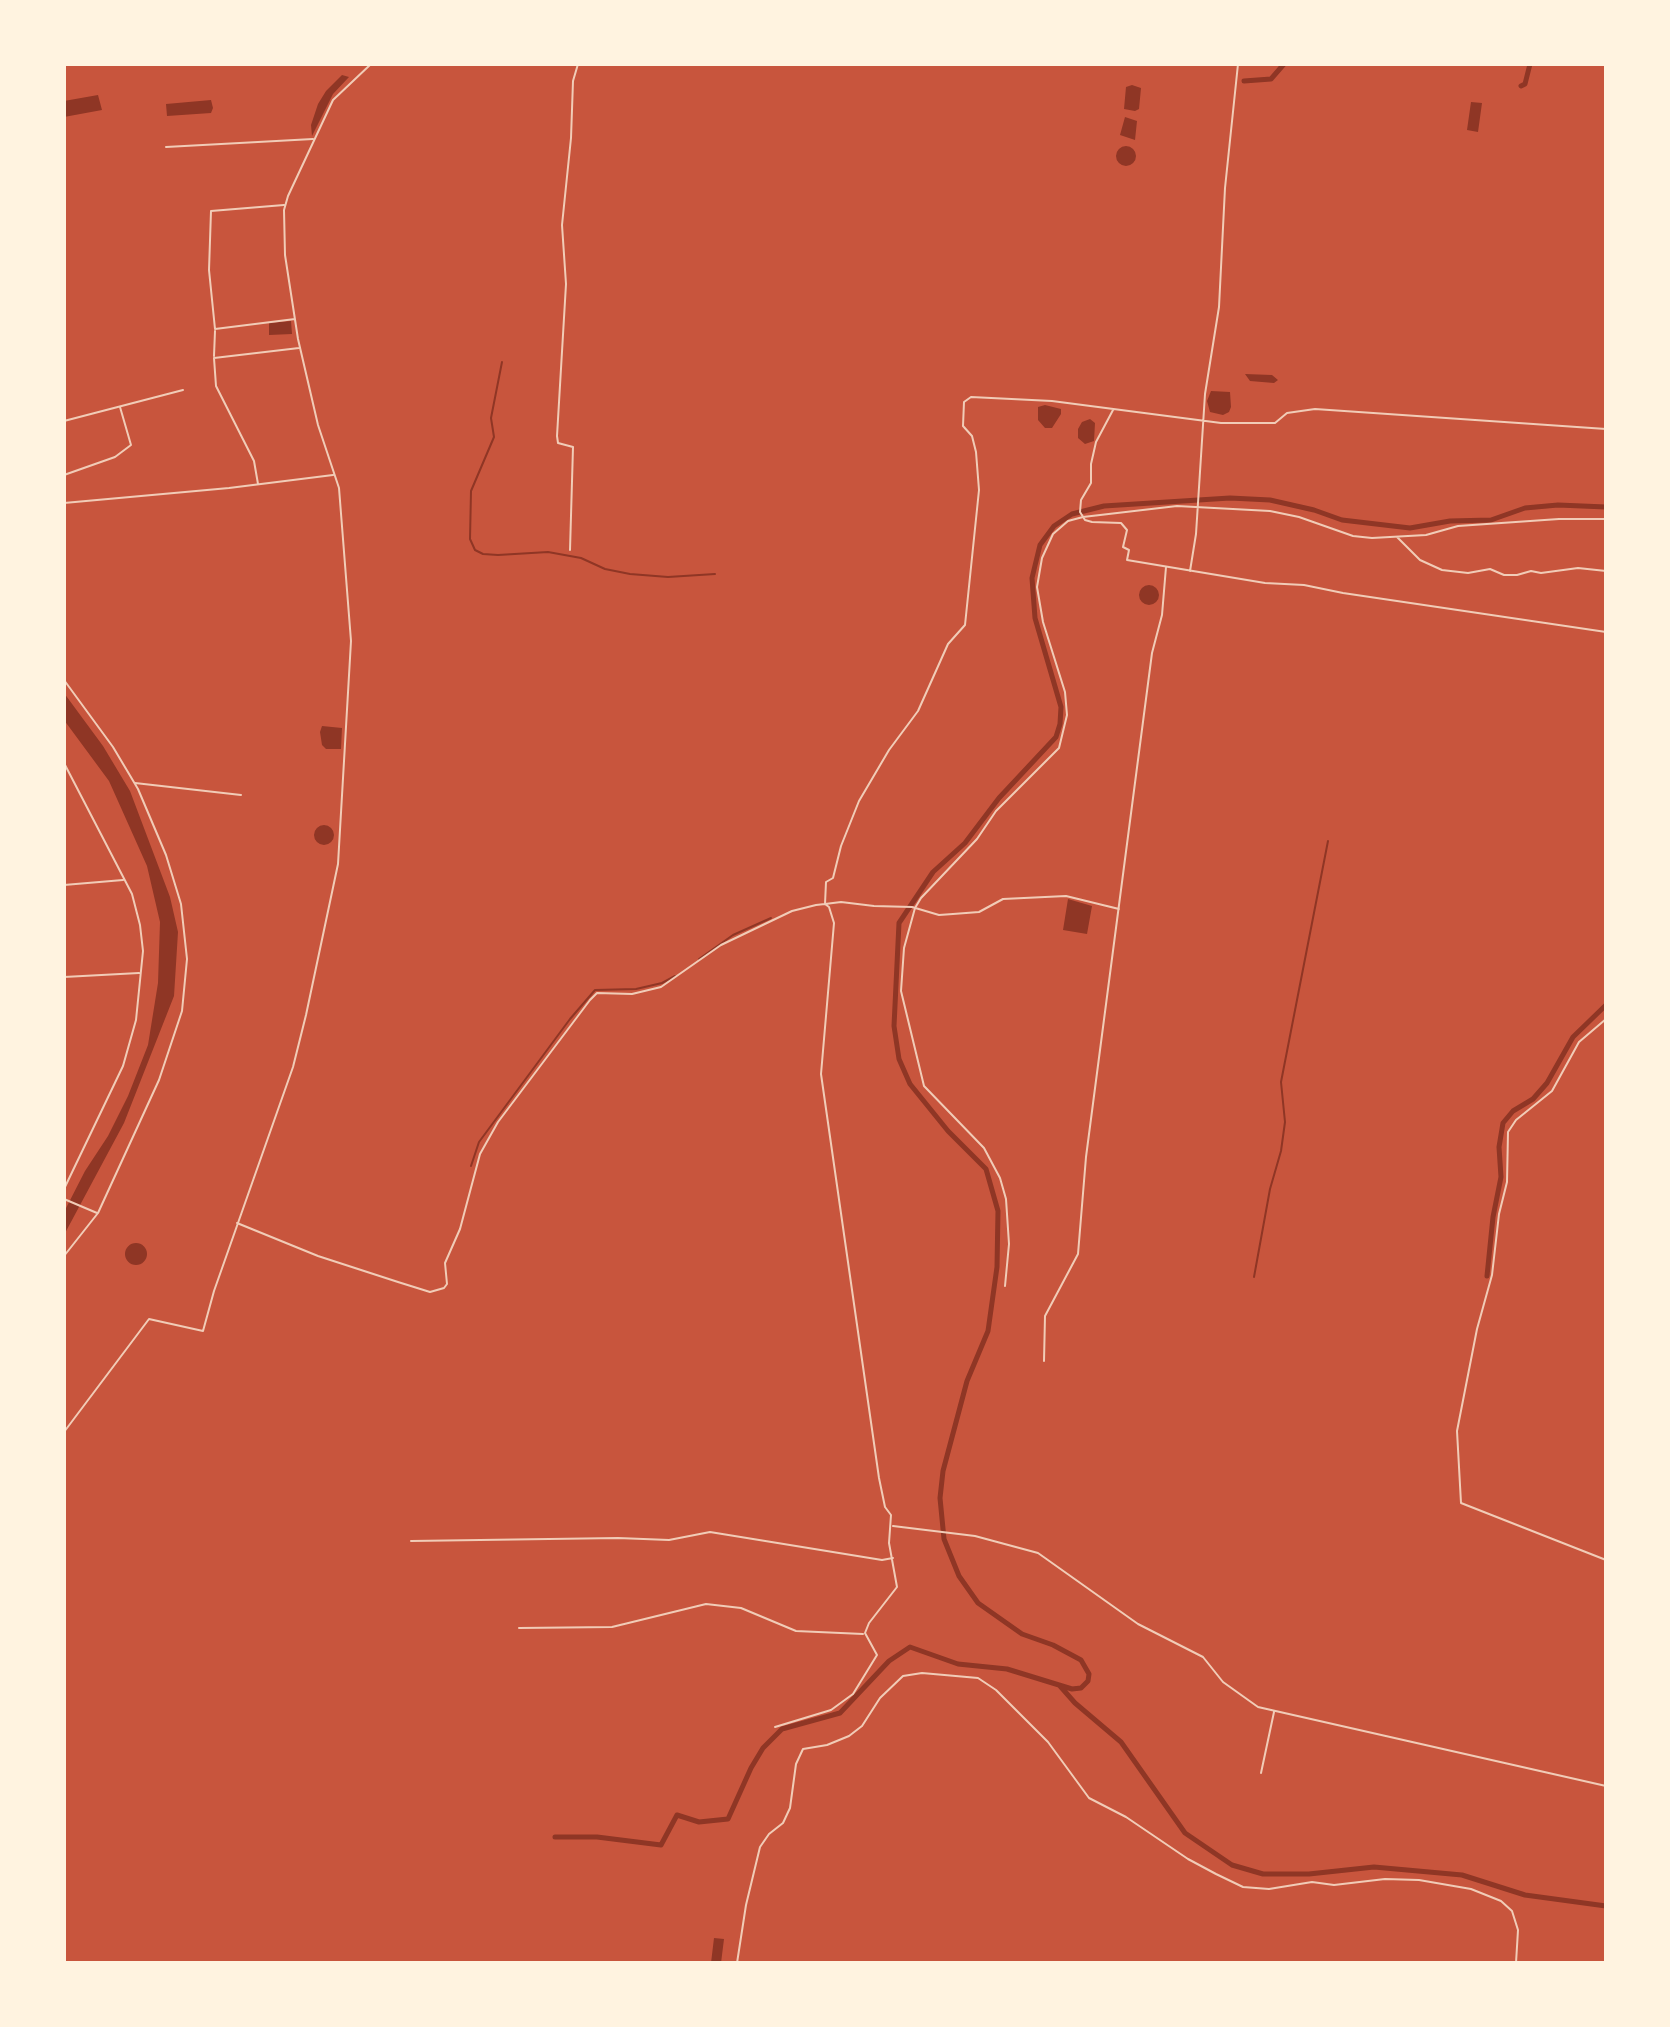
<!DOCTYPE html>
<html>
<head>
<meta charset="utf-8">
<style>
  body { margin:0 }
  #map { position:relative; width:1670px; height:2027px; overflow:hidden; background:#c8553d; font-family:"PT Sans",sans-serif }
  canvas { display:block }
  .frame { position:absolute; inset:0; border:66px solid #fff3e0; pointer-events:none }
</style>
</head>
<body>
<div id="map">
<canvas width="1670" height="2027"></canvas>
<div class="frame"></div>
</div>
<script>
const g = document.querySelector('canvas').getContext('2d');
g.lineJoin = 'round';
function fill(path, color) { g.fillStyle = color; g.fill(path, 'evenodd'); }
const toPath = rows => new Path2D(rows.map(r => 'M' + r).join(''));
function trace(path, color, width, dash) { g.strokeStyle = color; g.lineWidth = width; g.lineCap = dash ? 'butt' : 'round'; g.setLineDash(dash || []); g.stroke(path); }
fill(toPath([
  [342,75,349,77,333,94,312,136,311,125,318,104,326,91],
  [1132,85,1141,88,1139,109,1135,111,1124,109,1126,87],
  [98,95,102,110,64,117,64,101],
  [211,100,213,108,211,113,167,116,166,104],
  [1471,102,1482,103,1478,132,1467,130],
  [1125,117,1137,121,1135,140,1120,135],
  '1116 156a10 10 0 1 1 20 0a10 10 0 1 1-20 0Z',
  [291,321,292,334,269,335,269,323],
  [1245,374,1272,375,1278,380,1274,383,1250,381],
  [1211,391,1230,392,1231,407,1229,412,1223,415,1210,412,1207,401],
  [1045,405,1061,409,1061,414,1052,428,1045,428,1038,420,1038,407],
  [1090,419,1095,423,1094,441,1085,444,1078,438,1078,429,1082,422],
  '1139 595a10 10 0 1 1 20 0a10 10 0 1 1-20 0Z',
  [64,693,103,746,130,791,170,897,178,932,174,996,124,1123,64,1235,64,1212,85,1171,108,1136,128,1096,148,1045,158,983,160,922,147,866,109,781,64,720],
  [322,726,342,728,341,749,326,749,322,745,320,732],
  '314 835a10 10 0 1 1 20 0a10 10 0 1 1-20 0Z',
  [1068,899,1092,906,1087,934,1063,930],
  '125 1254a11 11 0 1 1 22 0a11 11 0 1 1-22 0Z',
  [714,1938,724,1939,721,1963,711,1963]
]), '#8f3625');
trace(toPath([
  [502,362,491,418,494,437,471,491,470,539,475,550,483,554,498,555,548,552,581,558,605,569,630,574,668,577,715,574],
  [699,959,733,935,771,918],
  [471,1166,479,1142,570,1019,595,990,636,989,662,983,675,976],
  [1254,1277,1270,1189,1281,1151,1285,1122,1281,1082,1328,841]
]), '#8f3625', 2);
trace(toPath([
  [1244,81,1271,79,1284,64],
  [1521,86,1525,84,1530,64],
  [1487,1276,1493,1217,1501,1177,1499,1147,1503,1123,1513,1111,1533,1099,1547,1083,1573,1037,1606,1005],
  [1060,1686,1075,1703,1121,1742,1185,1833,1232,1865,1263,1874,1309,1874,1374,1867,1462,1875,1525,1895,1606,1906],
  [555,1837,597,1837,661,1845,677,1815,699,1822,728,1819,751,1768,763,1748,782,1729,840,1713,889,1661,910,1647,958,1664,1007,1669,1072,1689,1081,1688,1088,1681,1089,1674,1081,1660,1053,1645,1022,1634,978,1603,959,1576,944,1539,940,1498,943,1471,967,1381,988,1331,997,1267,998,1211,986,1169,948,1131,910,1084,899,1059,894,1026,899,923,933,872,965,843,999,798,1056,737,1060,724,1061,707,1035,618,1032,578,1040,545,1054,526,1072,514,1104,506,1230,498,1270,500,1314,510,1342,520,1410,528,1450,521,1491,520,1525,508,1558,505,1606,507]
]), '#8f3625', 5);
trace(toPath([
  [166,147,313,139],
  [284,205,211,211,209,270,215,329,295,319],
  [214,356,215,331],
  [1113,410,1096,442,1091,464,1091,483,1081,500,1080,512,1085,520,1092,522,1121,523,1127,530,1123,547,1129,550,1127,560,1265,583,1304,585,1343,593,1606,632],
  [64,421,183,390],
  [64,475,115,457,131,445,120,407],
  [258,484,254,461,216,386,214,358,299,348],
  [64,503,229,488,333,475],
  [1397,537,1420,560,1442,570,1468,573,1490,569,1504,575,1517,575,1531,571,1541,573,1578,568,1606,571],
  [570,550,573,447,558,443,557,436,566,284,562,225,571,138,573,81,578,64],
  [1190,571,1196,534,1205,394,1219,307,1225,188,1238,64],
  [64,680,113,747,138,789,166,855,181,904,187,959,182,1011,159,1080,98,1213,64,1256],
  [64,763,132,894,140,925,143,951,136,1020,123,1066,64,1189],
  [135,783,241,795],
  [64,885,123,880],
  [1119,909,1066,896,1003,899,979,912,953,914,939,915,912,907,874,906,841,902,825,904,826,882,833,878,841,846,859,801,889,750,918,711,948,644,965,625,979,490,976,452,972,436,963,426,964,402,971,397,1052,401,1221,423,1275,423,1287,413,1315,409,1606,429],
  [64,977,139,973],
  [1606,1019,1579,1042,1552,1091,1516,1120,1508,1132,1507,1182,1499,1214,1492,1275,1477,1329,1457,1431,1461,1503,1606,1560],
  [64,1199,97,1213],
  [237,1223,318,1256,398,1282,430,1292,444,1288,447,1284,445,1263,460,1229,480,1154,498,1122,590,1000,597,993,632,994,661,987,721,945,792,911,816,905,825,904,829,907,834,923,821,1074,879,1478,885,1507,891,1515,889,1543,897,1587,869,1623,865,1633,877,1655,853,1694,831,1710,775,1727],
  [1005,1286,1009,1244,1006,1199,1000,1178,984,1148,924,1086,901,991,904,948,915,908,921,898,977,839,996,811,1059,748,1067,715,1065,692,1043,622,1037,587,1042,558,1053,534,1068,521,1083,517,1177,506,1270,511,1299,517,1353,536,1372,538,1426,535,1458,526,1559,519,1606,519],
  [1044,1361,1045,1316,1078,1254,1086,1157,1152,653,1162,615,1166,567],
  [64,1432,149,1319,203,1331,214,1291,293,1067,306,1015,338,864,351,641,339,488,318,425,298,339,285,255,284,210,288,196,333,100,371,64],
  [893,1526,975,1536,1038,1553,1138,1624,1203,1657,1223,1682,1258,1707,1606,1786],
  [411,1541,618,1538,669,1540,710,1532,882,1560,893,1558],
  [519,1628,612,1627,706,1604,741,1608,796,1631,863,1634],
  [1261,1773,1274,1712],
  [737,1963,746,1905,760,1847,769,1834,783,1823,790,1808,796,1764,803,1749,827,1745,849,1736,862,1726,880,1698,903,1676,922,1673,978,1678,996,1690,1048,1742,1089,1798,1126,1817,1188,1859,1216,1874,1243,1887,1269,1889,1312,1882,1334,1885,1385,1879,1419,1880,1471,1889,1501,1901,1512,1911,1518,1930,1516,1963]
]), '#f1ccb7', 2);
</script>
</body>
</html>
